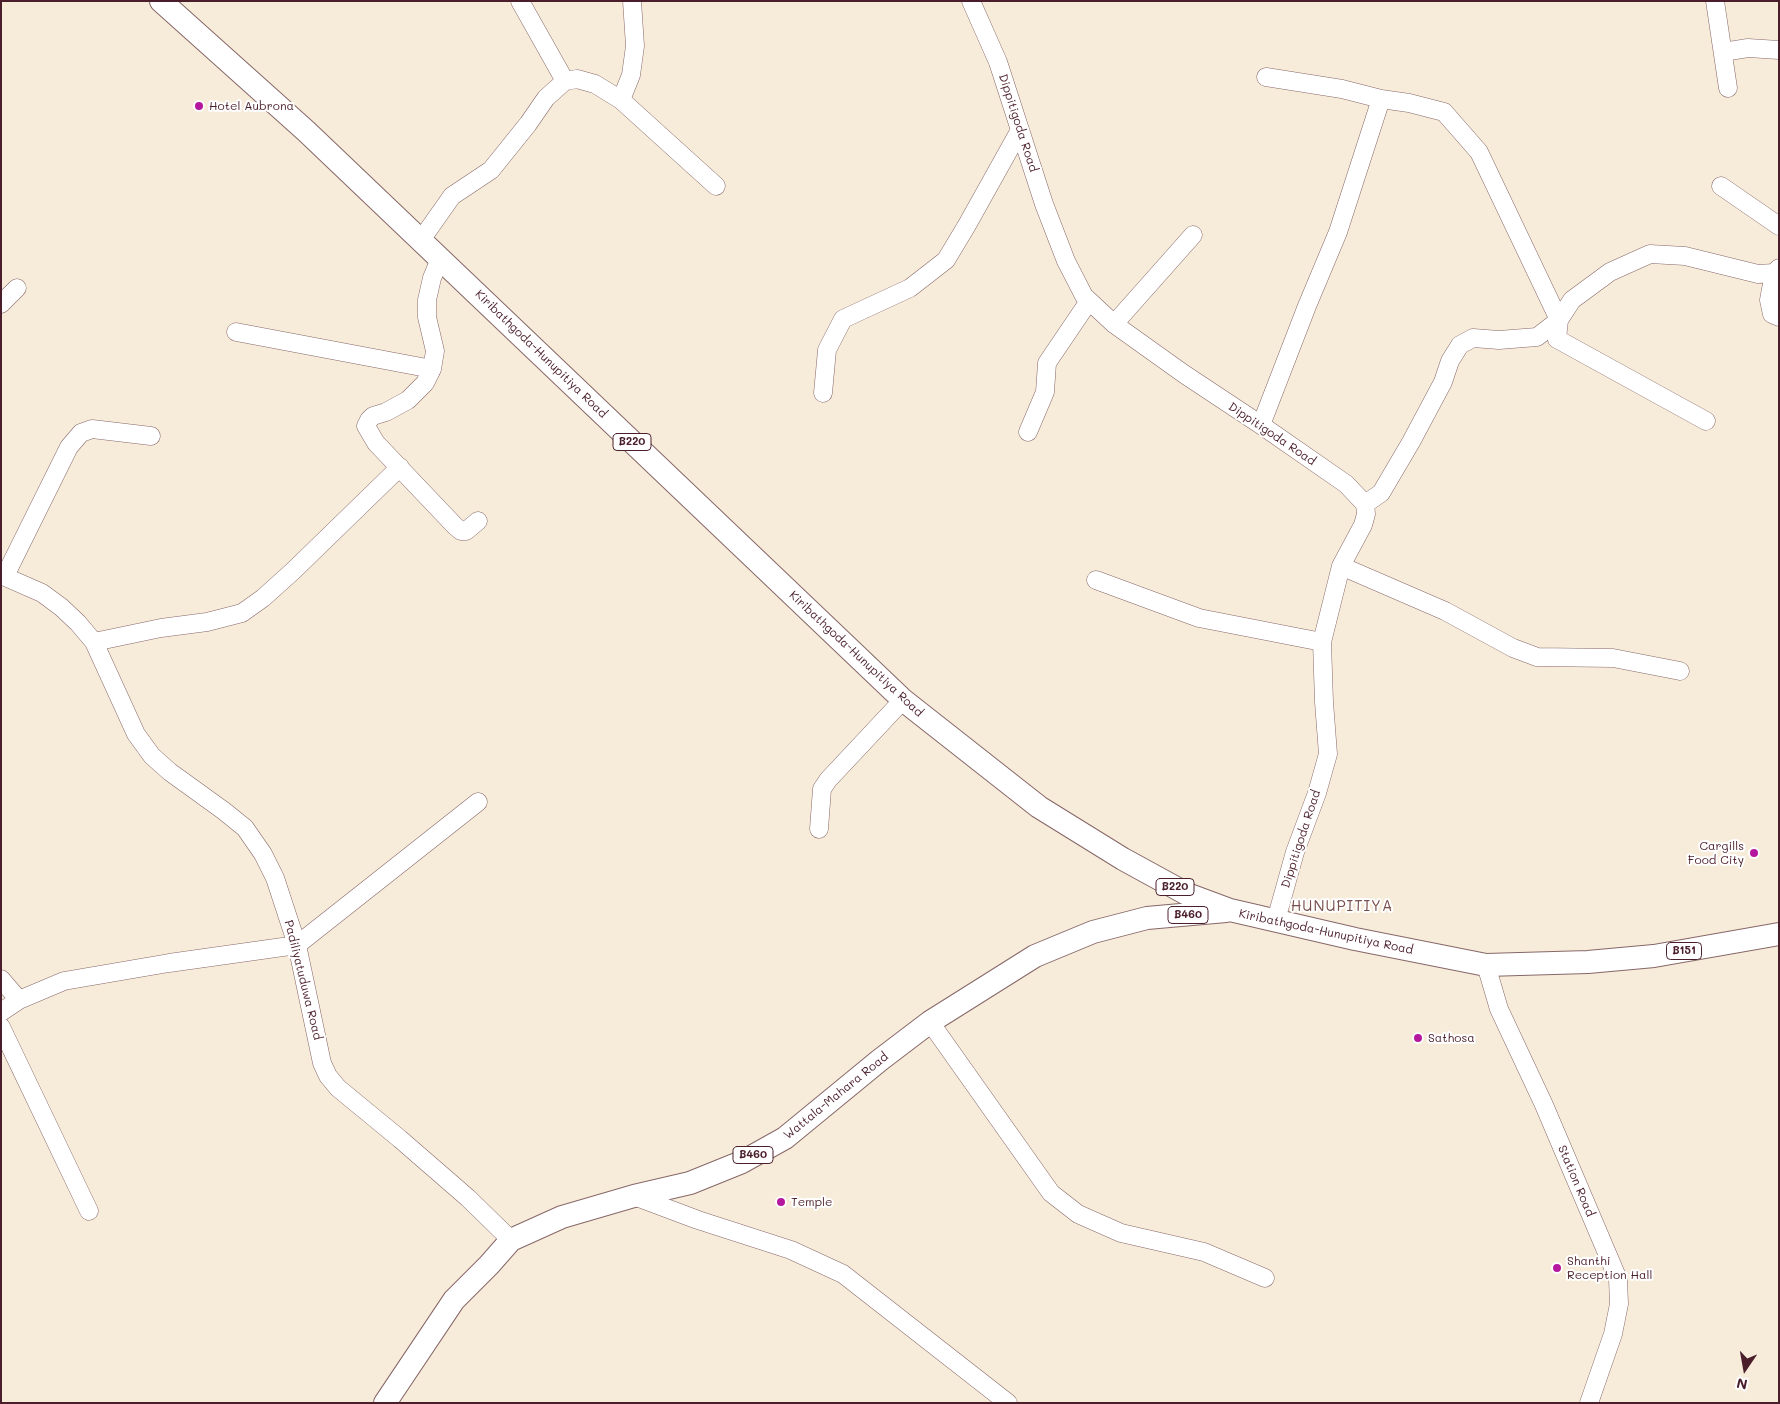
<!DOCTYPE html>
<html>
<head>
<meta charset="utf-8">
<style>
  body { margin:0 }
  #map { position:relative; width:1780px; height:1404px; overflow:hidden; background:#f7ecda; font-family:Mali,sans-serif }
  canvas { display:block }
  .frame { position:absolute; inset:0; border:2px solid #4a1f2b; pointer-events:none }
  .north { position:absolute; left:1720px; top:1344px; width:50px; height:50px; -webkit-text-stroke:4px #fff; paint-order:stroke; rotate:192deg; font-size:14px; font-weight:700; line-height:20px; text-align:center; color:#4a1f2b }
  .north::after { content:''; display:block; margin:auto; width:18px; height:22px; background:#4a1f2b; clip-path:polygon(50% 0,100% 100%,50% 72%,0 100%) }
</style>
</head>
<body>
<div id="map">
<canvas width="1780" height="1404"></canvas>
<div class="frame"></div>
<div class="north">N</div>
</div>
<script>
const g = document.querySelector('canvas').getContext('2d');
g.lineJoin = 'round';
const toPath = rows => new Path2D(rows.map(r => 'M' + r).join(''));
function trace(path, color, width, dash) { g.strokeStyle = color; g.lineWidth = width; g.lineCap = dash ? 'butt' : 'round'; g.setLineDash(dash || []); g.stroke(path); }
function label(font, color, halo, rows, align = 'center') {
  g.font = font + ' Mali,sans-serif'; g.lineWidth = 4; g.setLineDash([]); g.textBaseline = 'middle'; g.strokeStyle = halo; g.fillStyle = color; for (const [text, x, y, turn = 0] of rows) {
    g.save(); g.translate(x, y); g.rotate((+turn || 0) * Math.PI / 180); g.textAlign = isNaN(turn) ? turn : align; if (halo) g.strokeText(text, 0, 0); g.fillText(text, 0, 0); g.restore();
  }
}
const minor = toPath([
  [520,1,565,81],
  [971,1,998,62,1044,204,1066,261,1084,296,1114,324,1184,374,1261,425,1346,484,1365,504,1366,514,1363,525,1341,566,1322,642,1324,702,1328,754,1317,793,1295,852,1276,920],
  [1715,1,1728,88],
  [1723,52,1748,48,1779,50],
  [1266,77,1342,89,1381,99,1409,103,1444,112,1479,152,1559,320,1557,339,1706,421],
  [621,100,631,75,635,46,632,1],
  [1721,186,1779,226],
  [421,240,452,196,491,170,528,124,546,98,565,81,577,79,595,84,621,100,716,186],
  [440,259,432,278,427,300,427,317,435,351,432,369,425,383,408,400,386,412,373,416,369,420,366,426,376,443,455,526,461,531,466,531,478,521],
  [1774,273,1769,300,1772,314,1779,317],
  [1,304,17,288],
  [1114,324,1193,235],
  [236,332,432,369],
  [823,393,827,350,843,319,910,288,946,260,967,225,1020,130],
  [1261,425,1307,306,1338,232,1381,99],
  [1028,432,1045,392,1047,363,1089,301],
  [1365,504,1381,493,1411,442,1443,382,1450,361,1460,345,1473,338,1499,340,1537,337,1559,320,1572,300,1610,272,1650,254,1685,256,1758,274,1774,273,1779,268],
  [1341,566,1445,611,1513,648,1537,657,1613,658,1680,671],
  [1,575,42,593,61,607,78,623,94,642,136,734,152,756,170,772,224,811,245,828,263,854,275,878,297,945,322,1063,328,1076,338,1088,400,1139,468,1198,511,1240],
  [5,576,69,447,81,433,92,429,151,436],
  [1096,580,1199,618,1322,642],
  [94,642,161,628,207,622,242,613,263,598,293,571,400,467],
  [819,829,822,789,828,780,903,700],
  [1486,965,1499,1009,1544,1105,1618,1279,1619,1304,1613,1334,1589,1403],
  [1,979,19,1000],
  [1,1012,19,1000,64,981,169,963,297,945,478,802],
  [930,1022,1051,1193,1078,1214,1121,1233,1204,1252,1265,1278],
  [1,1027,89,1211],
  [634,1196,698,1220,791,1250,843,1274,1008,1403]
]);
const major = toPath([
  [161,1,306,131,903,700,1039,807,1123,859,1187,894,1230,910,1355,939,1486,965,1588,962,1654,956,1779,934],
  [385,1403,454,1300,489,1265,511,1240,562,1217,634,1196,690,1183,742,1162,785,1138,880,1060,930,1022,1035,956,1093,932,1147,918,1226,911]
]);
trace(minor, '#876768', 19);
trace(major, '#876768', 24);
trace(minor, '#fff', 18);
trace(major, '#fff', 22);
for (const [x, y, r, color] of [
  [199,106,5,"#b5179e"],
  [1754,853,5,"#b5179e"],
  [1418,1038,5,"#b5179e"],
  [781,1202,5,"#b5179e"],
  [1557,1268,5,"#b5179e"]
]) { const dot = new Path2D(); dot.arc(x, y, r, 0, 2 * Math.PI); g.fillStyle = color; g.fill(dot); trace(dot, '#fff', 2); }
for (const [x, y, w] of [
  [632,442,38],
  [1175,887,38],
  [1188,915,40],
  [1684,951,35],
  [753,1155,40]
]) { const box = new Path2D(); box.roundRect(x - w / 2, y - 8.5, w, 17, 4); g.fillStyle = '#fff'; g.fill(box); trace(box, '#4a1f2b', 1); }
label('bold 11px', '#4a1f2b', null, [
  ["B220",632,442],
  ["B220",1175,887],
  ["B460",1188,915],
  ["B151",1684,951],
  ["B460",753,1155]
]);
label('12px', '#4a1f2b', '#fff', [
  ["Hotel Aubrona",209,106],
  ["Cargills",1744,846,"right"],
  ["Food City",1744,860,"right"],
  ["Sathosa",1428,1038],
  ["Temple",791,1202],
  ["Shanthi",1567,1261],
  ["Reception Hall",1567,1275]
], 'left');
label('12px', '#4a1f2b', '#fff', [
  ["Dippitigoda Road",1018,123,72],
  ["Kiribathgoda-Hunupitiya Road",541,354,44],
  ["Dippitigoda Road",1272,434,34],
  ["Kiribathgoda-Hunupitiya Road",856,654,43],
  ["Dippitigoda Road",1301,839,-72],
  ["Kiribathgoda-Hunupitiya Road",1326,932,12],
  ["Padiliyatuduwa Road",303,980,76],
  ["Wattala-Mahara Road",836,1096,-39],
  ["Station Road",1576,1181,67]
]);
g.letterSpacing = '1px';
label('15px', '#7a504c', '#fff', [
  ["HUNUPITIYA",1342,906]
]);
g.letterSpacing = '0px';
</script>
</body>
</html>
